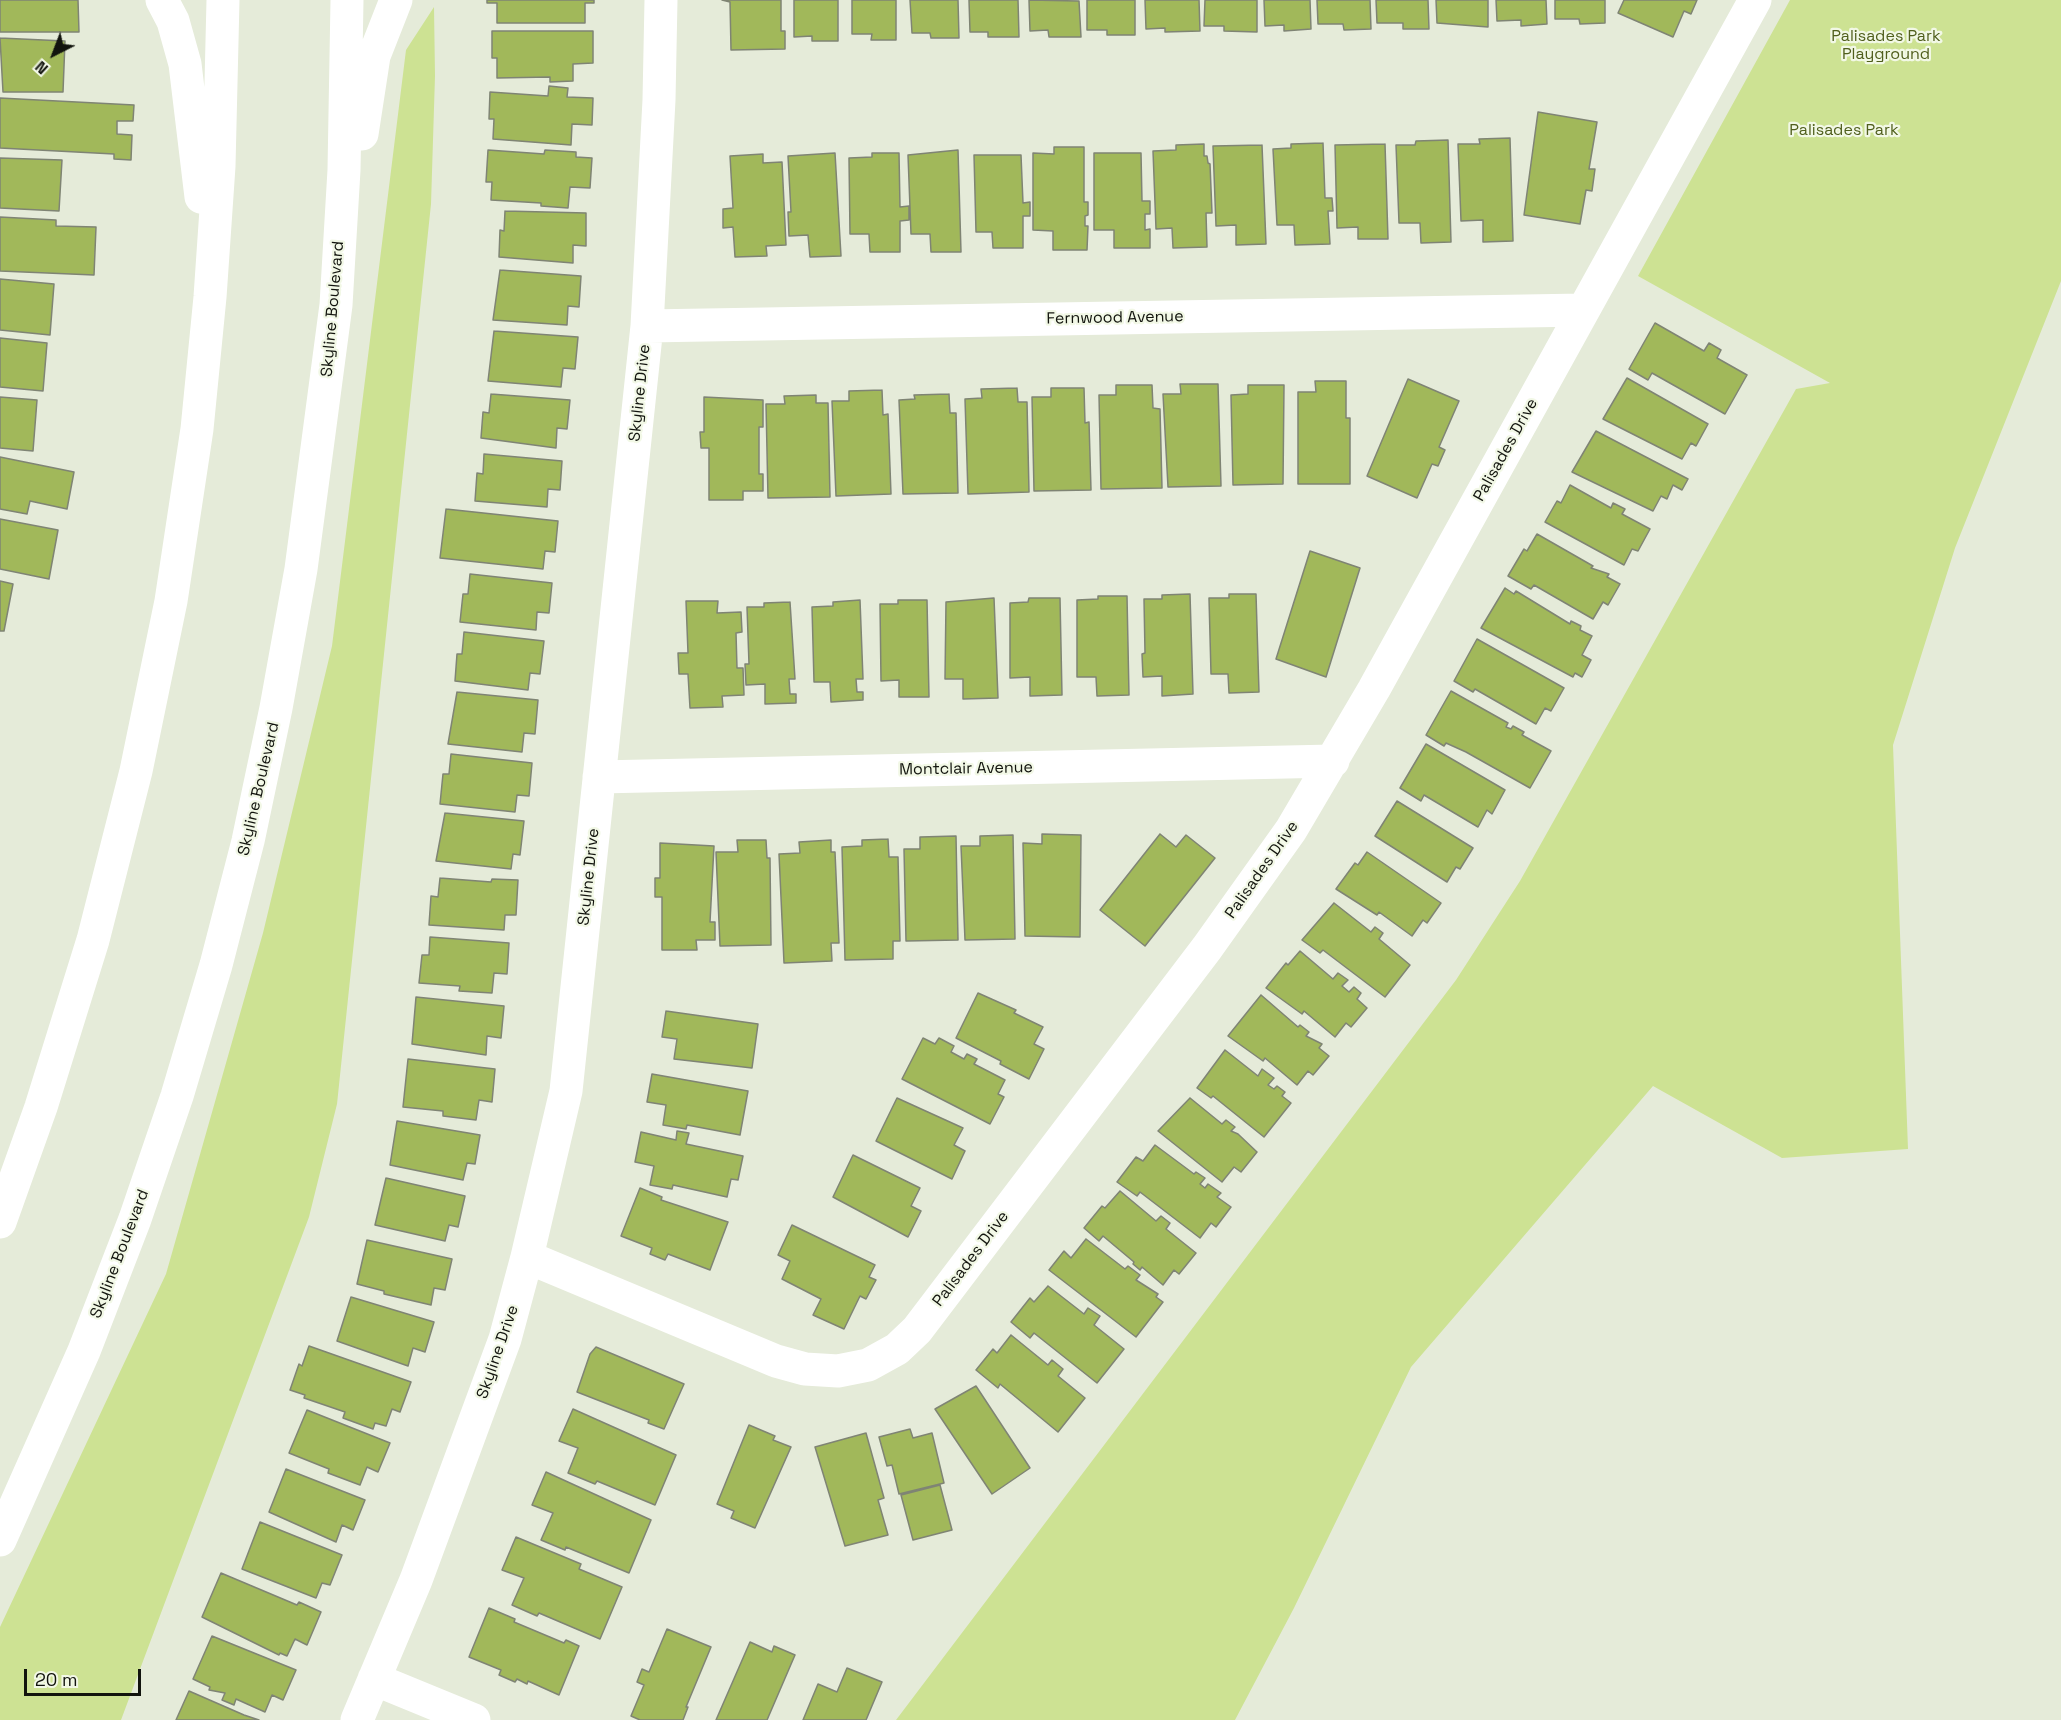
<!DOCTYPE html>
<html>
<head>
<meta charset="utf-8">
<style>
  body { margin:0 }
  #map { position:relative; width:2061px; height:1720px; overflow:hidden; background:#e5ebd9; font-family:"Space Grotesk",sans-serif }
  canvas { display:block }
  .north { position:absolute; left:24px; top:24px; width:60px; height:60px; -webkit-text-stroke:4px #f2f8e6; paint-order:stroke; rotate:222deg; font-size:16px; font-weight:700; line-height:24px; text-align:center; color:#12140e }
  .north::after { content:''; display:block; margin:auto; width:21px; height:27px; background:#12140e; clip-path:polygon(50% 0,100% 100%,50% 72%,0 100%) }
  .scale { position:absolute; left:24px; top:1669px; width:117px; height:27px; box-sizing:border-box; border:3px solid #12140e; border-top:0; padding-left:8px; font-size:18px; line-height:21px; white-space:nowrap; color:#12140e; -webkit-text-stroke:4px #f2f8e6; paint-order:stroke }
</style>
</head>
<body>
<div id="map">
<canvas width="2061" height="1720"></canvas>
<div class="north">N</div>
<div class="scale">20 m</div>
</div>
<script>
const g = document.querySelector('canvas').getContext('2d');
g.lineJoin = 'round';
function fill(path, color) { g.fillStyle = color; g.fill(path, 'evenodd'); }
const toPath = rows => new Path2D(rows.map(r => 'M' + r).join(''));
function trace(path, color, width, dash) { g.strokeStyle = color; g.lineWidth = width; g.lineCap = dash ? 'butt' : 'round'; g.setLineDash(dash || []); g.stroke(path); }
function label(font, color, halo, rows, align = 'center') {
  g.font = font + ' "Space Grotesk",sans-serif'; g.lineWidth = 4.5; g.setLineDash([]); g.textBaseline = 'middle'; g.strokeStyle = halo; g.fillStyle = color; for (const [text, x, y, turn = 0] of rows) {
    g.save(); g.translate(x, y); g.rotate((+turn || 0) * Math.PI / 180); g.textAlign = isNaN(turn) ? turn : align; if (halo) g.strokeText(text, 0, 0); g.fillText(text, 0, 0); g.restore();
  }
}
fill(toPath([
  [1790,0,2061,0,2061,281,1955,548,1893,745,1908,1149,1782,1158,1653,1086,1411,1367,1294,1608,1235,1720,896,1720,1456,980,1520,881,1796,389,1830,383,1638,276],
  [434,7,435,76,431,204,337,1104,309,1217,121,1720,0,1720,0,1627,166,1274,263,933,332,646,406,50]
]), '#cde293');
const building = toPath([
  [0,0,78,0,79,32,0,32,0,0],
  [487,0,594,0,594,3,585,3,585,23,497,23,497,3,487,3,487,0],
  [722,0,781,0,781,31,785,31,785,49,731,50,730,2,722,0],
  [794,0,838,0,838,41,812,41,812,36,794,37,794,0],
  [852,0,896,0,896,40,871,40,872,34,852,34,852,0],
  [910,0,958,0,959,38,931,38,930,33,912,33,910,0],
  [969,0,1018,0,1019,37,988,37,988,32,970,32,969,0],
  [1029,0,1079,1,1081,37,1049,37,1048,30,1030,31,1029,0],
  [1087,0,1135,0,1135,35,1107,35,1107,30,1087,30,1087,0],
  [1145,0,1199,0,1200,31,1165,32,1165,28,1146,29,1145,0],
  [1205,0,1257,0,1257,32,1224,31,1224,26,1204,26,1205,0],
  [1264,0,1310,0,1311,29,1284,31,1284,25,1265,26,1264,0],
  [1317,0,1370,0,1371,29,1344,30,1343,24,1318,24,1317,0],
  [1376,0,1428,0,1429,29,1403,29,1403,23,1377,23,1376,0],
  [1436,0,1488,0,1488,27,1437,23,1436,0],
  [1496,0,1546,0,1547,24,1521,26,1521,20,1497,21,1496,0],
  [1555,0,1605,0,1605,23,1580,24,1579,19,1555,19,1555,0],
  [1624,0,1697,0,1691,14,1684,11,1673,37,1618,13,1624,0],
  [492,31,593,31,593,63,573,64,573,81,550,82,550,77,497,78,497,58,492,58,492,31],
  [0,38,65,41,63,92,3,92,0,38],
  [549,86,568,88,567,97,593,98,592,125,572,124,571,145,493,139,494,119,489,119,490,92,548,96,549,86],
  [0,98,134,105,133,121,117,121,117,134,132,135,131,160,114,159,114,154,0,148,0,98],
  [1538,112,1597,122,1589,169,1595,169,1592,191,1586,190,1580,224,1524,215,1538,112],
  [1510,138,1513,241,1483,242,1483,220,1461,221,1458,144,1480,144,1479,139,1510,138],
  [1448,140,1451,242,1421,243,1420,223,1399,223,1396,145,1415,145,1416,141,1448,140],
  [1323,143,1325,198,1332,198,1333,211,1328,211,1330,244,1295,245,1294,225,1277,225,1273,149,1291,148,1291,144,1323,143],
  [1204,144,1204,156,1207,156,1208,163,1210,164,1212,213,1206,213,1207,247,1173,248,1172,228,1156,229,1153,151,1176,150,1176,145,1204,144],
  [1385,144,1388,239,1358,239,1358,227,1337,228,1335,145,1385,144],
  [1262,145,1266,244,1236,245,1236,225,1216,226,1213,146,1262,145],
  [1054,147,1084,147,1084,202,1088,202,1088,215,1085,216,1085,226,1088,226,1087,250,1053,250,1053,231,1033,230,1033,153,1054,154,1054,147],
  [488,150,544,154,545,150,576,152,576,157,592,158,590,188,570,187,568,208,541,206,541,203,491,200,492,182,486,182,488,150],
  [958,150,961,252,931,252,930,234,911,234,908,155,958,150],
  [835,153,841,256,810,257,808,235,789,236,788,212,791,212,788,156,835,153],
  [872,153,899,153,900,207,909,206,909,220,900,221,900,252,870,252,869,234,850,234,849,158,872,157,872,153],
  [1094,153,1141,153,1142,201,1150,201,1150,214,1145,214,1145,230,1150,229,1150,248,1114,248,1114,230,1094,230,1094,153],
  [763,154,763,163,782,162,786,245,766,246,767,256,735,257,733,227,723,228,723,209,733,208,730,156,763,154],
  [974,155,1021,155,1023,203,1030,202,1030,216,1023,216,1023,248,993,248,992,232,976,232,974,155],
  [0,158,62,160,59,211,0,208,0,158],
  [505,211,586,213,586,246,573,245,573,263,499,257,500,230,504,231,505,211],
  [0,217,56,220,56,226,96,227,94,275,0,271,0,217],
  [500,270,581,276,579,307,568,306,567,325,493,320,500,270],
  [0,279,54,284,50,335,0,330,0,279],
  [1655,323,1704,351,1709,343,1721,350,1717,358,1747,375,1725,414,1652,373,1648,380,1629,369,1655,323],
  [494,331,578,337,575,369,563,368,561,387,488,381,494,331],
  [0,338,47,343,43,391,0,387,0,338],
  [1627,378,1708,424,1696,446,1691,443,1682,459,1603,419,1627,378],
  [1408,379,1459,401,1439,447,1445,450,1438,466,1432,464,1417,498,1367,476,1408,379],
  [1315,381,1346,381,1346,418,1350,418,1350,484,1298,484,1298,392,1316,392,1315,381],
  [1180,384,1218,384,1221,486,1168,487,1163,394,1181,394,1180,384],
  [1116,385,1152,385,1153,408,1160,409,1162,488,1101,489,1099,395,1116,395,1116,385],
  [1248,385,1284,385,1283,484,1233,485,1231,395,1248,394,1248,385],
  [1017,388,1018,402,1027,402,1029,492,968,494,965,399,982,398,981,389,1017,388],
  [1051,388,1084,388,1085,423,1089,422,1091,490,1034,491,1032,397,1051,397,1051,388],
  [882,390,883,415,888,414,891,494,836,496,832,401,849,401,849,391,882,390],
  [491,394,570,400,567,429,557,428,556,448,481,438,483,412,489,413,491,394],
  [949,394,950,413,956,413,958,493,903,494,899,400,915,399,914,395,949,394],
  [816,395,816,403,828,403,830,497,768,498,766,404,785,404,784,396,816,395],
  [0,397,37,400,33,451,0,448,0,397],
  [704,397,763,400,763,427,759,427,759,474,763,474,763,491,743,491,743,500,709,500,709,448,701,448,700,432,704,432,704,397],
  [1596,431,1688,479,1682,490,1673,485,1667,499,1661,496,1653,511,1572,472,1596,431],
  [484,454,562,461,560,490,548,489,547,507,475,501,477,473,483,474,484,454],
  [0,457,74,472,67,509,30,501,27,514,0,509,0,457],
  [1570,485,1611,508,1613,503,1625,509,1622,514,1650,529,1638,551,1632,549,1624,565,1545,522,1557,501,1561,503,1570,485],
  [446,509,558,521,555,552,545,551,543,569,440,558,446,509],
  [0,519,58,530,49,579,0,569,0,519],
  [1537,534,1593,566,1591,568,1609,574,1607,577,1620,584,1608,605,1603,602,1593,619,1534,585,1531,589,1508,576,1524,549,1527,551,1537,534],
  [1310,551,1360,568,1326,677,1276,659,1310,551],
  [470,574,552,583,549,613,537,612,536,630,460,622,463,594,468,594,470,574],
  [0,581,13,584,4,631,0,631,0,581],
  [1505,588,1514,594,1516,591,1570,624,1571,621,1581,626,1580,630,1592,636,1582,655,1591,660,1582,677,1575,673,1573,677,1481,628,1505,588],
  [1190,594,1193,694,1162,696,1162,676,1143,677,1142,654,1145,653,1144,599,1162,599,1162,595,1190,594],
  [1229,594,1256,594,1259,692,1229,693,1228,674,1211,674,1209,598,1229,598,1229,594],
  [1098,596,1127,596,1129,695,1097,696,1096,677,1077,677,1077,600,1098,599,1098,596],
  [994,598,998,698,963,699,963,679,945,679,946,602,994,598],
  [1029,598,1060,598,1062,695,1030,696,1030,677,1010,678,1010,603,1028,602,1029,598],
  [860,600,863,679,856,679,857,692,863,692,863,700,831,702,830,682,814,682,812,607,833,606,833,602,860,600],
  [898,600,927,600,929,697,899,697,899,680,881,681,880,604,898,604,898,600],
  [686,601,718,601,717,613,741,612,742,632,736,633,737,668,743,668,744,695,722,696,723,707,690,708,688,674,679,674,678,653,688,653,686,601],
  [790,602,795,679,789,679,790,694,796,694,796,703,765,704,765,684,746,685,745,664,749,664,747,607,764,607,764,603,790,602],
  [464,632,544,641,540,674,530,673,528,690,455,681,457,654,462,654,464,632],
  [1477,639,1564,688,1551,711,1545,708,1536,724,1475,689,1473,692,1454,681,1477,639],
  [1451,691,1508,723,1506,727,1511,729,1513,726,1524,732,1522,735,1551,751,1530,788,1466,752,1446,743,1444,746,1426,735,1451,691],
  [457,692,538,700,535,734,524,733,522,752,448,744,457,692],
  [1426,744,1505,790,1492,814,1487,810,1478,827,1424,795,1421,801,1400,788,1426,744],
  [451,754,532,763,529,796,517,795,515,812,440,804,443,774,449,774,451,754],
  [1397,801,1473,848,1460,869,1456,867,1447,882,1375,836,1397,801],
  [445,813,524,821,520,855,513,854,511,869,436,861,445,813],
  [1042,834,1081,835,1080,937,1025,936,1023,843,1042,844,1042,834],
  [1160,834,1176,847,1186,835,1215,858,1145,946,1100,910,1160,834],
  [1013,835,1015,939,965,940,961,846,980,846,980,836,1013,835],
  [956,836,958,940,906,941,904,849,920,849,920,837,956,836],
  [888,839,889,857,898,857,900,941,893,941,893,959,845,960,842,847,862,846,862,840,888,839],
  [737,840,766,840,767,858,770,858,771,945,720,946,716,852,738,852,737,840],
  [831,840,831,852,835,852,839,943,831,943,832,961,784,963,779,854,800,853,799,842,831,840],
  [660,843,714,846,710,922,715,922,715,940,696,940,697,950,662,950,662,897,655,897,655,878,660,878,660,843],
  [1367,852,1441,903,1427,923,1423,920,1412,936,1379,912,1377,915,1336,889,1355,863,1358,865,1367,852],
  [440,878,491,882,492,879,518,880,516,915,505,915,504,930,429,925,431,896,438,897,440,878],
  [1334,903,1371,932,1375,927,1383,933,1379,939,1410,965,1385,997,1323,950,1320,953,1302,940,1334,903],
  [430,937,509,943,507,974,494,973,492,993,459,991,460,986,419,983,422,955,429,955,430,937],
  [1300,951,1333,979,1338,973,1348,980,1342,986,1349,992,1354,987,1361,993,1357,999,1367,1008,1351,1027,1346,1023,1335,1037,1304,1011,1302,1014,1266,988,1286,963,1288,965,1300,951],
  [978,993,1016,1010,1014,1013,1043,1027,1034,1044,1044,1049,1029,1079,1000,1064,1001,1061,956,1038,978,993],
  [1261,995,1298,1027,1300,1025,1309,1032,1306,1036,1322,1044,1319,1048,1329,1056,1313,1075,1308,1071,1297,1085,1265,1058,1263,1061,1228,1036,1261,995],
  [416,997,504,1006,501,1038,487,1036,486,1055,412,1044,416,997],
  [666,1011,758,1024,752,1068,674,1059,677,1039,662,1037,666,1011],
  [923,1038,935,1044,939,1038,954,1046,951,1052,964,1059,967,1054,977,1059,974,1064,1005,1080,998,1094,1004,1097,990,1124,902,1079,923,1038],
  [1225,1050,1258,1076,1262,1069,1274,1078,1268,1085,1274,1089,1277,1086,1285,1092,1282,1096,1291,1103,1264,1137,1213,1096,1211,1098,1197,1088,1225,1050],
  [408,1059,495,1069,492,1102,479,1100,476,1120,443,1116,443,1111,403,1107,408,1059],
  [652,1074,748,1091,740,1135,687,1125,686,1129,663,1125,666,1105,647,1102,652,1074],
  [897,1098,963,1128,954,1145,965,1151,952,1179,876,1141,897,1098],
  [1190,1098,1222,1124,1226,1120,1235,1127,1231,1131,1238,1134,1257,1152,1241,1172,1234,1167,1222,1182,1158,1131,1190,1098],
  [397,1121,480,1135,475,1164,467,1163,463,1180,390,1165,397,1121],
  [677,1131,689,1133,686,1144,743,1156,738,1180,731,1179,727,1197,673,1185,672,1189,650,1185,654,1166,635,1162,641,1132,676,1140,677,1131],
  [1155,1145,1194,1174,1196,1172,1205,1178,1200,1184,1205,1188,1208,1184,1221,1193,1217,1197,1231,1207,1216,1227,1211,1223,1200,1238,1140,1192,1137,1196,1117,1182,1136,1157,1143,1161,1155,1145],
  [853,1155,920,1188,911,1206,921,1211,908,1237,833,1197,853,1155],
  [386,1178,465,1196,458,1227,449,1225,445,1241,375,1225,386,1178],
  [640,1188,662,1197,661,1200,728,1222,710,1270,668,1254,665,1260,650,1254,652,1248,621,1236,640,1188],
  [1120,1191,1156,1221,1161,1216,1170,1223,1166,1229,1196,1253,1179,1274,1174,1270,1163,1285,1142,1267,1140,1270,1133,1264,1134,1262,1103,1236,1099,1241,1084,1228,1102,1206,1105,1208,1120,1191],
  [792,1225,875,1265,869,1277,876,1280,866,1299,860,1296,844,1329,813,1315,821,1299,782,1279,790,1261,778,1255,792,1225],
  [1086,1239,1125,1269,1128,1266,1140,1275,1136,1280,1158,1294,1156,1297,1163,1302,1136,1337,1049,1270,1064,1251,1071,1258,1086,1239],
  [367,1240,452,1259,445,1290,434,1288,431,1305,384,1294,384,1291,357,1284,367,1240],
  [1048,1286,1084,1314,1088,1308,1100,1316,1094,1325,1124,1349,1097,1383,1034,1333,1030,1338,1011,1322,1030,1298,1034,1302,1048,1286],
  [351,1297,434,1322,425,1352,413,1348,408,1366,337,1341,351,1297],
  [1011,1335,1048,1365,1052,1360,1063,1369,1058,1376,1085,1398,1058,1432,1000,1384,998,1388,976,1370,993,1349,997,1353,1011,1335],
  [309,1346,411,1382,400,1412,392,1409,386,1426,375,1423,373,1429,343,1418,345,1412,304,1398,305,1395,290,1390,299,1364,302,1366,309,1346],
  [596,1347,684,1384,664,1429,648,1423,649,1420,577,1392,590,1354,596,1347],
  [976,1386,1030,1468,992,1494,935,1409,976,1386],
  [573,1409,676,1455,655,1505,597,1481,595,1484,568,1473,578,1448,559,1441,573,1409],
  [307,1410,390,1443,378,1472,367,1467,360,1485,328,1473,329,1469,289,1453,307,1410],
  [749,1425,775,1436,773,1440,791,1447,755,1528,731,1518,734,1511,717,1504,749,1425],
  [910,1429,913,1438,932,1433,944,1483,899,1494,892,1465,887,1466,879,1437,910,1429],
  [866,1433,884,1498,878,1500,888,1535,845,1546,815,1447,866,1433],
  [286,1469,365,1500,353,1530,342,1525,336,1542,269,1512,286,1469],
  [546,1472,651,1520,629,1573,566,1547,565,1550,541,1540,553,1513,532,1505,546,1472],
  [940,1485,952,1530,913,1540,901,1495,940,1485],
  [260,1522,342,1555,330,1585,322,1583,316,1598,242,1569,260,1522],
  [516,1537,581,1564,579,1569,622,1587,600,1639,539,1613,537,1616,512,1605,524,1578,502,1570,516,1537],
  [221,1573,297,1605,299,1602,321,1612,307,1645,295,1639,287,1656,280,1653,279,1655,202,1617,221,1573],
  [489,1608,515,1619,514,1622,564,1643,566,1640,579,1646,559,1695,528,1681,527,1684,517,1679,515,1682,499,1675,501,1670,469,1657,489,1608],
  [667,1629,711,1647,686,1707,688,1707,683,1720,640,1720,631,1716,644,1685,637,1682,642,1669,649,1672,667,1629],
  [212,1636,296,1670,283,1700,272,1695,265,1712,236,1699,234,1705,222,1700,225,1693,209,1690,210,1687,193,1679,212,1636],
  [750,1642,772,1652,774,1646,795,1655,767,1720,716,1720,750,1642],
  [847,1668,882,1682,866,1720,803,1720,818,1684,837,1692,847,1668],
  [189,1691,244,1715,259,1720,176,1720,189,1691]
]);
fill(building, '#a1b85a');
trace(building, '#7f8474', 1.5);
trace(toPath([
  [647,326,1583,310],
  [599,777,1333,761],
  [527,1257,776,1361,805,1369,838,1371,868,1365,897,1349,917,1330,1207,948,1291,830,1374,689,1755,0],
  [374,1679,474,1720],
  [357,1720,416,1580,505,1339,527,1257,566,1091,647,326,659,100,661,0]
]), '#fff', 33);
trace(toPath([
  [162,0,173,21,185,64,201,197],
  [362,134,374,56,396,0],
  [0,1222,41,1107,93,940,136,771,171,601,197,429,210,297,219,166,223,0],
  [0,1540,84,1351,135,1219,177,1096,216,965,248,841,276,708,301,569,336,305,344,170,347,0]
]), '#fff', 33);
label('16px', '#505f1d', '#f2f8e6', [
  ["Palisades Park",1886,37],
  ["Playground",1886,55],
  ["Palisades Park",1844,131]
]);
label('16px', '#12140e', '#f2f8e6', [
  ["Skyline Boulevard",333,309,-85],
  ["Fernwood Avenue",1115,318,-1],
  ["Skyline Drive",640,393,-84],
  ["Palisades Drive",1506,450,-61],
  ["Montclair Avenue",966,769,-1],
  ["Skyline Boulevard",259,789,-77],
  ["Palisades Drive",1262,870,-55],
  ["Skyline Drive",589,877,-84],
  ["Skyline Boulevard",120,1254,-69],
  ["Palisades Drive",971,1259,-53],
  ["Skyline Drive",498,1352,-71]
]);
</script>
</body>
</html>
